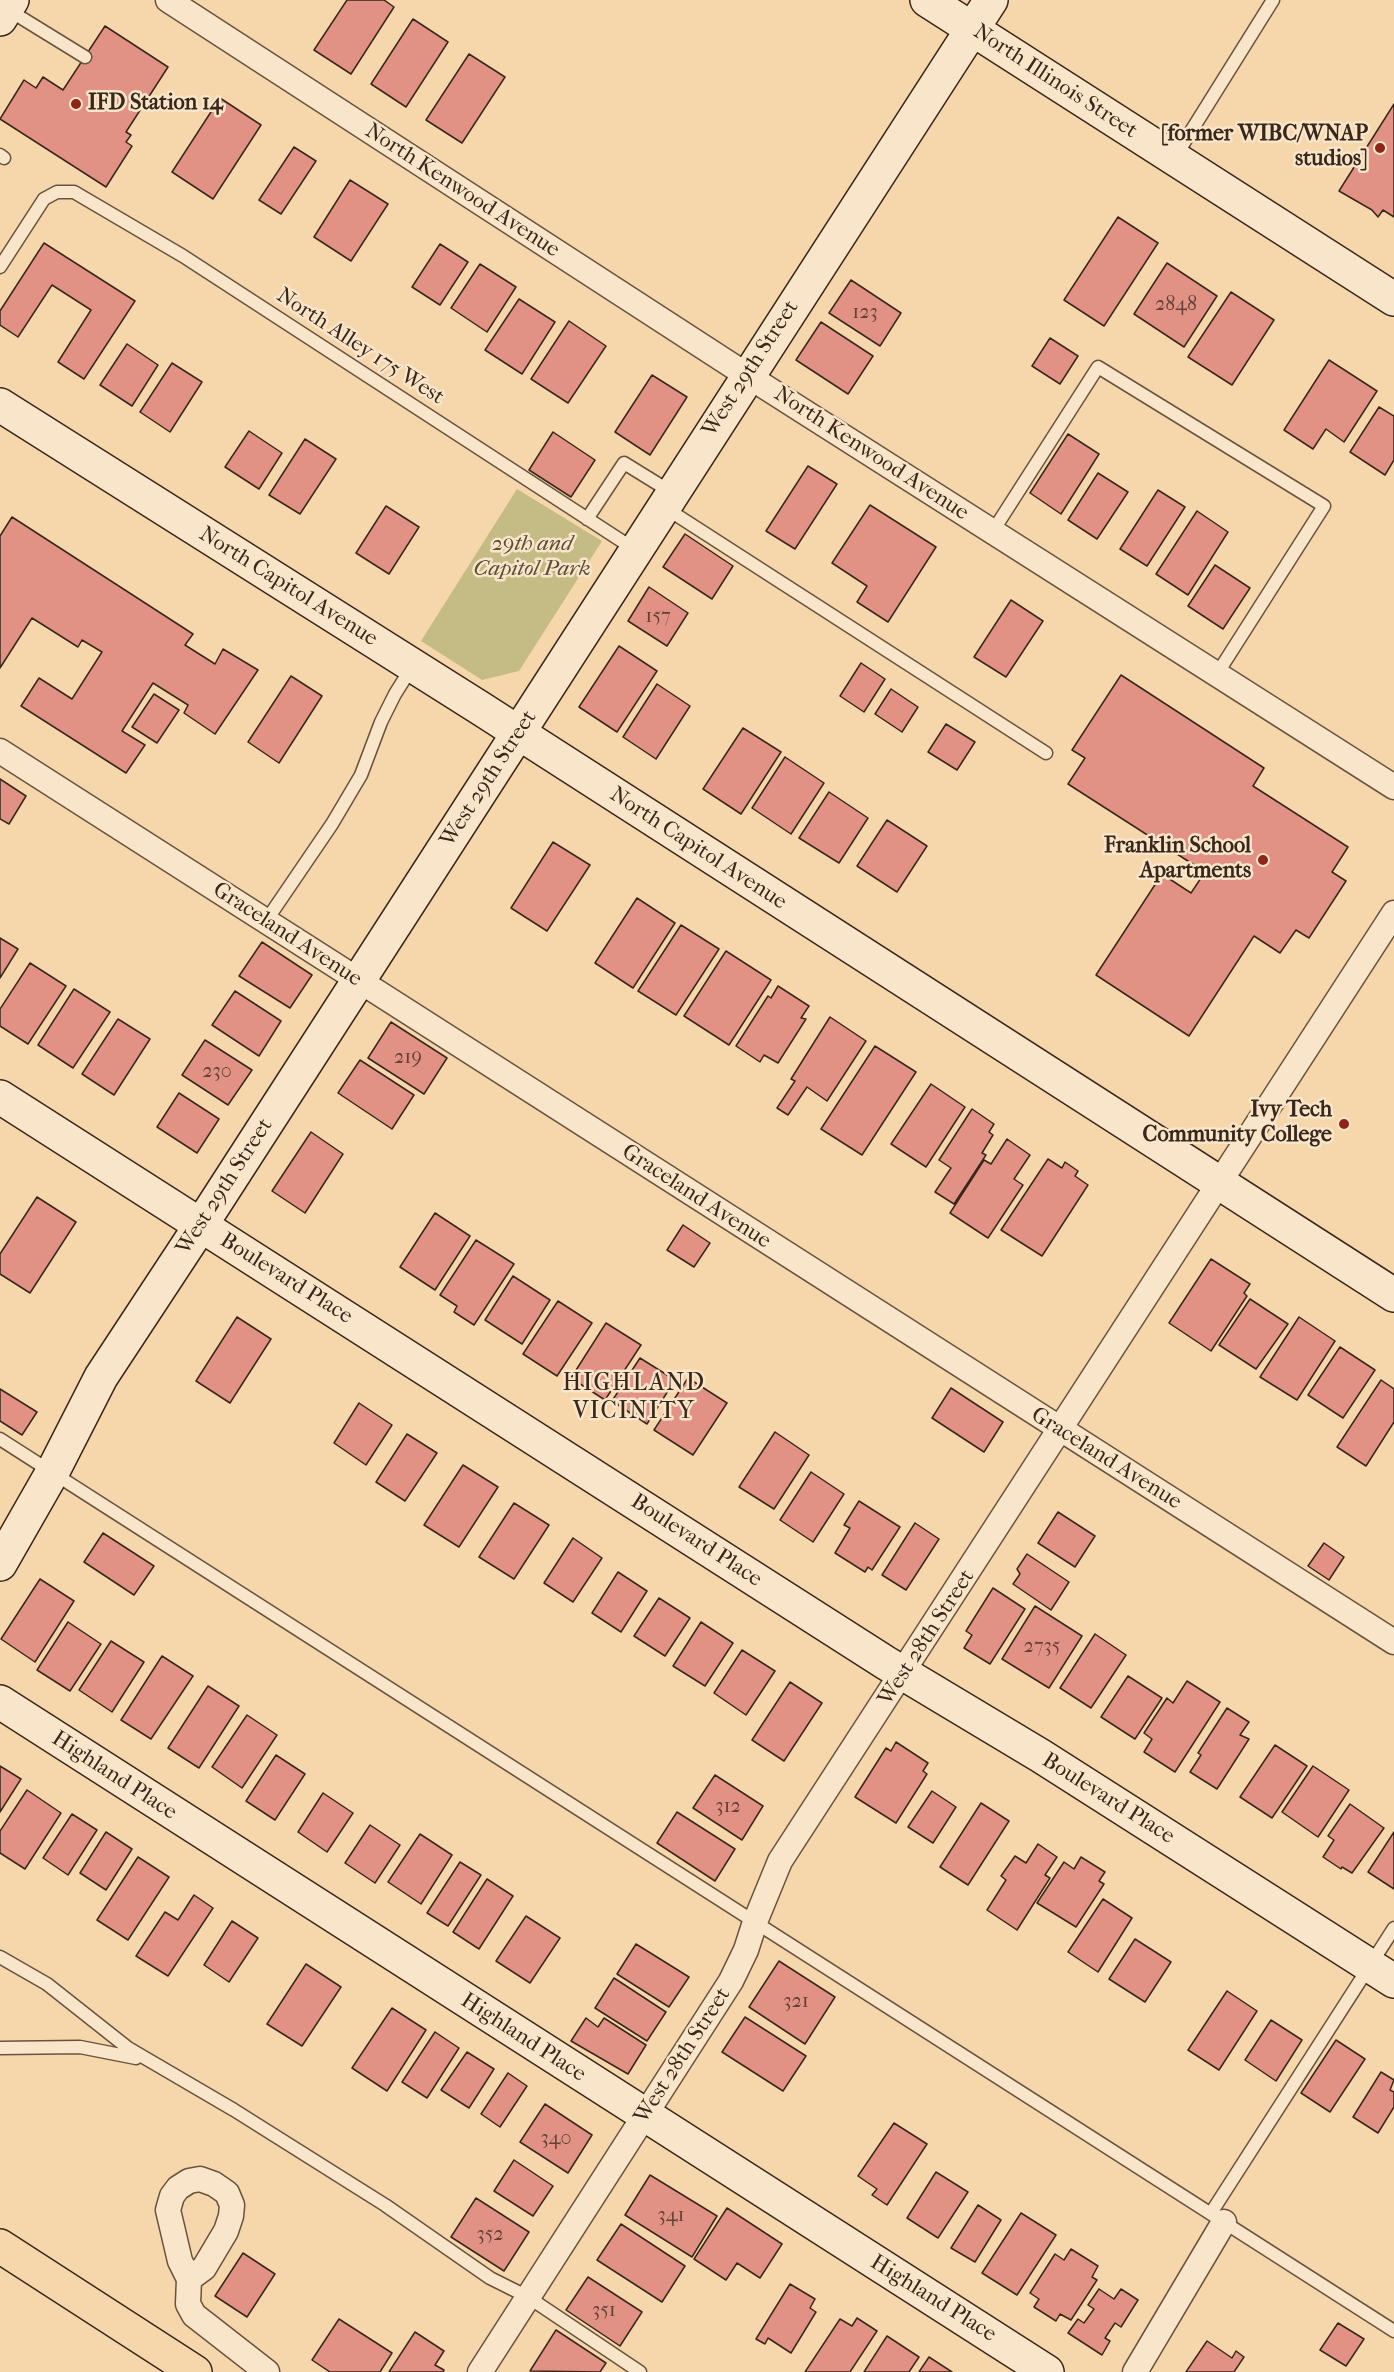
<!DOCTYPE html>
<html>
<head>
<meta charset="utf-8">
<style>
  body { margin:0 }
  canvas { display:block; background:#f6d7ac }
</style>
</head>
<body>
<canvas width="1394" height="2372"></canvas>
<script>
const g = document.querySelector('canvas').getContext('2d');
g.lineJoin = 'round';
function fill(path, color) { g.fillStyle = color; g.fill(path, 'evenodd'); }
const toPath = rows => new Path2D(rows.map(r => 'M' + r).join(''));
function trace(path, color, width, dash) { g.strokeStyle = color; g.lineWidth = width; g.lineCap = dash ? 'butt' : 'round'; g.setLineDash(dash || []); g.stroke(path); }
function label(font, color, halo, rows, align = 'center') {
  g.font = font + ' "IM FELL French Canon",serif'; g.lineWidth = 5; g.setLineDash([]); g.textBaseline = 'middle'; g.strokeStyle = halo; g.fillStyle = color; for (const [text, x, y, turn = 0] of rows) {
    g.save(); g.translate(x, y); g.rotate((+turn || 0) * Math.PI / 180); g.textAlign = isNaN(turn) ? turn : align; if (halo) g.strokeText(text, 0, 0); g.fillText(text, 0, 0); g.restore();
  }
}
fill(toPath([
  [517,489,602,541,519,671,482,680,421,641]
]), '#c4bc84');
const building = toPath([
  [347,0,384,0,394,7,351,74,314,50,347,0],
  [413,19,448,42,406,107,371,84,413,19],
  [105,26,168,67,126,132,131,135,126,142,132,146,106,187,0,119,24,80,36,88,43,77,63,90,105,26],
  [469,54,505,77,462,143,426,120,469,54],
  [220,98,261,125,213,199,172,172,220,98],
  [1394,104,1394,217,1383,210,1378,217,1372,210,1339,191,1394,104],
  [294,147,316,161,281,214,259,200,294,147],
  [350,180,388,204,351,261,314,237,350,180],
  [1118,217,1158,243,1104,326,1064,300,1118,217],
  [44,243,135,301,84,379,58,362,91,310,52,285,18,337,0,325,0,311,44,243],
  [440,244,468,262,440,305,412,287,440,244],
  [1167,263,1217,296,1184,347,1134,314,1167,263],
  [480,264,516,287,487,332,451,308,480,264],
  [851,280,901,313,880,346,829,313,851,280],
  [1231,292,1274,320,1232,385,1188,357,1231,292],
  [519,299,555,322,522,374,485,350,519,299],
  [569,321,606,346,568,403,531,379,569,321],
  [821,322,873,356,848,394,796,360,821,322],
  [1050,338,1078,356,1060,384,1032,366,1050,338],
  [127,344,158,365,132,406,100,385,127,344],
  [1329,360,1377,391,1344,442,1326,429,1313,449,1284,430,1329,360],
  [172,363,202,382,170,432,140,412,172,363],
  [652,375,687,397,650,455,615,432,652,375],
  [1379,407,1394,416,1394,460,1385,475,1350,452,1379,407],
  [249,431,282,453,259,489,225,467,249,431],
  [553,432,595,460,571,497,529,470,553,432],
  [1068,434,1099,454,1061,514,1030,493,1068,434],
  [305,439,336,459,300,514,269,495,305,439],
  [808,466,837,484,795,549,766,531,808,466],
  [1098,473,1128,492,1097,539,1068,520,1098,473],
  [1158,490,1185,507,1147,566,1120,549,1158,490],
  [870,505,936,547,888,622,857,602,867,586,832,563,870,505],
  [386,506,419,527,389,574,356,553,386,506],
  [1197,511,1228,532,1188,595,1156,574,1197,511],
  [12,517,193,634,185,645,215,664,223,649,258,670,215,734,184,713,188,705,153,683,122,731,145,745,126,773,21,706,39,678,72,699,102,652,82,640,78,647,32,618,0,668,0,536,12,517],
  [685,534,733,566,712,599,663,567,685,534],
  [1215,565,1250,588,1223,629,1188,606,1215,565],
  [649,587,688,613,667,646,628,621,649,587],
  [1011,600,1043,621,1006,677,974,657,1011,600],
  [619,646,657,671,617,732,579,707,619,646],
  [861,663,885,679,864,712,840,696,861,663],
  [1121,675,1264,768,1253,786,1348,847,1332,872,1346,881,1309,938,1296,930,1280,953,1254,936,1189,1036,1096,975,1162,874,1191,893,1205,872,1068,784,1085,758,1072,750,1121,675],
  [291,676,322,696,279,763,248,742,291,676],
  [657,684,690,706,656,759,623,737,657,684],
  [891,689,918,707,902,732,875,714,891,689],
  [154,694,179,710,157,743,132,727,154,694],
  [946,724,975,742,957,770,928,752,946,724],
  [743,728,781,752,741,814,703,789,743,728],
  [785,757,824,783,791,834,752,808,785,757],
  [0,779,26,796,9,824,0,819,0,779],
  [829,792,868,818,839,863,799,838,829,792],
  [887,820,927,846,897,892,857,866,887,820],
  [553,842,590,865,547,931,511,908,553,842],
  [637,898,675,923,633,988,595,963,637,898],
  [681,925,719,949,676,1015,638,991,681,925],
  [0,938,18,949,0,978,0,938],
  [262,942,312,975,290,1008,239,976,262,942],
  [726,951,771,980,729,1045,684,1016,726,951],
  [30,963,66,986,28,1044,0,1026,0,1009,30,963],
  [778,986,809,1006,801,1018,806,1019,778,1063,764,1055,760,1062,736,1046,768,996,771,998,778,986],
  [74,989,110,1012,73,1068,38,1045,74,989],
  [235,991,281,1021,259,1056,212,1025,235,991],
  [830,1017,866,1041,827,1101,807,1087,788,1115,777,1108,795,1081,791,1079,830,1017],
  [118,1019,150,1039,114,1095,82,1074,118,1019],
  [391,1022,447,1058,424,1094,368,1058,391,1022],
  [205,1040,252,1070,228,1105,182,1075,205,1040],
  [875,1046,916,1072,862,1155,821,1129,875,1046],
  [360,1060,414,1095,392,1129,338,1093,360,1060],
  [931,1084,965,1107,926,1167,891,1144,931,1084],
  [179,1093,219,1119,197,1153,157,1127,179,1093],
  [972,1109,994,1124,989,1132,993,1135,982,1153,986,1155,954,1204,935,1192,951,1168,939,1160,972,1109],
  [311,1132,343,1154,305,1213,272,1191,311,1132],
  [1007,1139,1030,1155,1014,1179,1023,1185,988,1238,950,1213,984,1160,991,1164,1007,1139],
  [1048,1159,1062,1168,1065,1162,1078,1171,1075,1176,1088,1185,1042,1256,1001,1230,1048,1159],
  [37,1197,76,1222,30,1293,0,1274,0,1254,37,1197],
  [435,1213,470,1236,435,1290,400,1267,435,1213],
  [683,1225,710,1243,694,1267,667,1250,683,1225],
  [476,1240,514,1264,474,1325,454,1312,457,1306,440,1295,476,1240],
  [1211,1259,1250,1284,1244,1293,1247,1296,1211,1351,1169,1323,1211,1259],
  [513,1276,550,1300,522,1344,485,1320,513,1276],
  [1250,1299,1288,1324,1256,1369,1219,1345,1250,1299],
  [558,1301,592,1323,557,1376,523,1354,558,1301],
  [237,1317,271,1339,230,1403,196,1381,237,1317],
  [1299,1317,1335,1341,1297,1400,1260,1377,1299,1317],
  [606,1323,641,1345,605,1400,571,1378,606,1323],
  [1340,1347,1375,1370,1343,1418,1308,1395,1340,1347],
  [640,1358,675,1380,647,1424,612,1401,640,1358],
  [688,1378,727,1403,693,1455,654,1430,688,1378],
  [1381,1380,1394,1389,1394,1422,1366,1466,1337,1447,1381,1380],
  [951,1388,1003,1422,984,1452,932,1418,951,1388],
  [0,1389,37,1412,22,1435,0,1421,0,1389],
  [359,1403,392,1425,366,1465,334,1443,359,1403],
  [775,1432,809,1455,774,1509,739,1487,775,1432],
  [407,1434,437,1453,405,1501,376,1482,407,1434],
  [463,1465,498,1487,459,1547,424,1525,463,1465],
  [811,1472,844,1494,813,1542,780,1520,811,1472],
  [859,1501,900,1527,872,1570,868,1567,865,1572,835,1553,850,1528,844,1525,859,1501],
  [514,1503,549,1525,514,1579,479,1557,514,1503],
  [1058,1512,1095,1536,1075,1567,1038,1543,1058,1512],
  [915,1523,939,1539,906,1590,882,1575,915,1523],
  [103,1533,154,1566,134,1595,84,1562,103,1533],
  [573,1538,602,1558,573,1602,544,1583,573,1538],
  [1324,1543,1344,1557,1329,1580,1308,1566,1324,1543],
  [1027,1554,1069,1582,1051,1610,1013,1584,1020,1574,1017,1569,1027,1554],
  [618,1572,647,1591,621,1632,592,1613,618,1572],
  [40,1579,74,1601,35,1662,1,1639,40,1579],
  [993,1588,1025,1609,990,1664,964,1648,972,1635,966,1631,993,1588],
  [659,1598,690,1618,665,1656,634,1636,659,1598],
  [1035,1606,1082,1636,1049,1688,1002,1659,1035,1606],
  [68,1622,101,1644,70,1691,37,1670,68,1622],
  [701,1622,733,1643,705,1686,673,1666,701,1622],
  [1095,1634,1126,1655,1091,1708,1060,1688,1095,1634],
  [111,1641,144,1662,112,1712,79,1690,111,1641],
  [742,1650,775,1671,746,1715,714,1693,742,1650],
  [162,1656,193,1676,151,1739,121,1720,162,1656],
  [1128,1676,1162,1698,1135,1739,1101,1717,1128,1676],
  [1187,1681,1220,1702,1175,1772,1144,1752,1152,1739,1144,1733,1167,1698,1173,1703,1187,1681],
  [790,1682,822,1703,784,1761,752,1740,790,1682],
  [208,1686,239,1706,199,1768,168,1748,208,1686],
  [1227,1708,1249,1722,1240,1735,1249,1739,1217,1789,1190,1772,1201,1755,1198,1753,1227,1708],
  [247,1715,277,1735,242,1788,212,1767,247,1715],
  [896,1742,928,1763,923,1771,927,1774,896,1823,855,1797,886,1748,891,1751,896,1742],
  [1275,1745,1307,1766,1272,1818,1240,1797,1275,1745],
  [276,1755,305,1774,275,1820,246,1801,276,1755],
  [0,1766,21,1779,0,1812,0,1766],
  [1313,1766,1349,1790,1318,1837,1282,1812,1313,1766],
  [715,1775,763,1806,742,1840,693,1808,715,1775],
  [27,1790,61,1813,25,1869,0,1853,0,1831,27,1790],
  [932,1791,956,1807,933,1843,908,1827,932,1791],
  [323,1793,353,1813,327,1852,298,1832,323,1793],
  [981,1803,1009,1821,968,1885,940,1867,981,1803],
  [1350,1804,1384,1828,1352,1873,1342,1867,1341,1869,1323,1857,1334,1840,1328,1836,1350,1804],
  [677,1812,735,1849,715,1881,657,1843,677,1812],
  [72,1814,97,1830,68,1875,43,1858,72,1814],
  [370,1825,400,1845,375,1883,345,1863,370,1825],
  [106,1832,132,1849,106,1890,80,1873,106,1832],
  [1394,1832,1394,1889,1368,1872,1394,1832],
  [420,1834,452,1855,421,1904,388,1882,420,1834],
  [1038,1844,1057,1857,1045,1875,1050,1878,1017,1930,987,1910,1006,1880,1001,1876,1015,1856,1026,1863,1038,1844],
  [138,1857,169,1877,128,1940,97,1920,138,1857],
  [1081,1857,1105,1872,1099,1881,1104,1884,1076,1927,1037,1903,1064,1862,1074,1869,1081,1857],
  [460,1862,481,1875,448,1926,427,1913,460,1862],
  [487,1879,513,1896,479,1949,453,1932,487,1879],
  [194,1895,213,1908,168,1976,136,1956,165,1912,178,1920,194,1895],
  [1103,1899,1132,1918,1098,1972,1068,1952,1103,1899],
  [526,1916,560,1938,530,1983,496,1961,526,1916],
  [232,1921,258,1938,229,1982,204,1965,232,1921],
  [1135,1939,1171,1962,1145,2002,1109,1979,1135,1939],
  [636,1944,689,1977,669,2007,617,1974,636,1944],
  [779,1961,835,1997,805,2044,749,2007,779,1961],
  [306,1964,341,1987,302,2046,267,2024,306,1964],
  [614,1978,666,2012,647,2041,595,2008,614,1978],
  [1227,1991,1257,2011,1219,2070,1188,2050,1227,1991],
  [392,2008,426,2030,387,2091,352,2068,392,2008],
  [745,2017,806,2056,783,2091,722,2052,745,2017],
  [586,2018,598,2027,604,2018,646,2045,628,2074,571,2041,586,2018],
  [1271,2020,1302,2040,1276,2081,1245,2060,1271,2020],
  [435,2032,459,2048,427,2098,402,2082,435,2032],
  [1336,2040,1365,2059,1330,2112,1301,2093,1336,2040],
  [467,2052,494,2069,469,2108,441,2090,467,2052],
  [1381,2072,1394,2080,1390,2090,1394,2092,1394,2107,1378,2133,1353,2117,1381,2072],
  [508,2073,527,2086,500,2127,481,2114,508,2073],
  [545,2104,592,2135,568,2173,520,2142,545,2104],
  [894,2123,927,2144,887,2205,872,2195,877,2189,858,2176,894,2123],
  [514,2160,553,2186,533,2216,494,2191,514,2160],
  [936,2172,968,2192,938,2238,907,2218,936,2172],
  [650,2175,717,2216,692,2257,625,2215,650,2175],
  [476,2198,529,2232,504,2271,451,2237,476,2198],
  [978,2205,1001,2220,975,2262,951,2248,978,2205],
  [727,2208,782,2244,760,2278,737,2263,726,2280,694,2259,727,2208],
  [1021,2213,1056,2235,1017,2295,982,2273,1021,2213],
  [621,2224,685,2266,662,2302,597,2260,621,2224],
  [1071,2249,1098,2266,1092,2277,1097,2280,1071,2320,1060,2314,1056,2321,1034,2307,1039,2299,1030,2293,1055,2254,1064,2260,1071,2249],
  [243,2253,275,2274,247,2317,215,2296,243,2253],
  [588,2277,642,2312,620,2346,566,2310,588,2277],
  [790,2284,815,2299,810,2308,816,2312,791,2353,768,2338,765,2344,756,2339,790,2284],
  [1099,2289,1114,2299,1121,2289,1138,2300,1121,2327,1115,2323,1105,2338,1110,2341,1102,2355,1068,2333,1078,2319,1084,2323,1094,2309,1088,2305,1099,2289],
  [857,2318,877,2331,850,2372,805,2372,840,2319,852,2326,857,2318],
  [339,2319,392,2353,380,2372,330,2372,312,2360,339,2319],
  [1338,2323,1364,2339,1346,2366,1320,2350,1338,2323],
  [556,2330,606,2363,600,2372,530,2371,556,2330],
  [415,2332,444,2351,435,2365,444,2370,443,2372,389,2372,415,2332],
  [887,2336,919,2357,909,2372,864,2372,887,2336],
  [1207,2341,1232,2358,1236,2351,1244,2357,1234,2372,1186,2372,1207,2341],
  [929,2357,952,2372,919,2372,929,2357]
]);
fill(building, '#e29185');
trace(building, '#38271a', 1.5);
const lane = toPath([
  [7,9,85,57],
  [0,155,4,158],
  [1175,157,1273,0],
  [0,267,44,199,57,192,74,192,183,256,634,549],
  [664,507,1046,753],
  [587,519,624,463,671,492],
  [993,531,1098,367,1324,506,1217,674],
  [266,921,332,824,361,775,381,722,395,694,412,667],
  [0,1439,1394,2331],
  [0,1957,47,1984,128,2048,234,2110,385,2205,490,2278,528,2297,640,2372],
  [0,2048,80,2047,136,2058],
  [1211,2213,1394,1928]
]);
const street = toPath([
  [168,0,748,376,1394,787],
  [0,751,1394,1642],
  [189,2279,204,2268,226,2231,231,2216,232,2205,227,2193,214,2184,200,2179,189,2181,178,2188,172,2196,168,2210,180,2261,189,2279,188,2304,194,2315,267,2372],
  [480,2372,731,1981,746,1950,755,1922,780,1861,1394,913],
  [1135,2372,1224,2222]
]);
const secondary = toPath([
  [927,0,1394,299],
  [0,19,12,0],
  [0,405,480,708,1394,1295],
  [0,1097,886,1663,1041,1756,1394,1981],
  [0,1564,52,1473,101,1377,201,1225,991,0],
  [0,1702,1047,2372]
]);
const highway = toPath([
  [0,2246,195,2372]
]);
trace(lane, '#68533e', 15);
trace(street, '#68533e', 27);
trace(secondary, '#38271a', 36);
trace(highway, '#38271a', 36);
trace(lane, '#f9e5c9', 12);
trace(street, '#f9e5c9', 24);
trace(secondary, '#f9e5c9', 33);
trace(highway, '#f6d7ac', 33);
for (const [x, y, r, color] of [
  [76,104,6,"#8f2418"],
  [1380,148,6,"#8f2418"],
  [1263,860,6,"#8f2418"],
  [1344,1124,6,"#8f2418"]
]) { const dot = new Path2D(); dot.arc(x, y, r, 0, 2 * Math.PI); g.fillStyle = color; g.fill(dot); trace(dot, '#f9e5c9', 2); }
label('20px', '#624235', null, [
  ["2848",1176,305],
  ["123",865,313],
  ["157",658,617],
  ["219",408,1058],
  ["230",217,1072],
  ["2735",1042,1647],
  ["312",728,1807],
  ["321",796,2002],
  ["340",556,2139],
  ["341",671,2216],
  ["352",490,2235],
  ["351",604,2311]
]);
label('22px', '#38271a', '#f9e5c9', [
  ["North Illinois Street",1055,82,33],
  ["North Kenwood Avenue",462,191,33],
  ["North Alley 175 West",360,347,33],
  ["West 29th Street",751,369,-57],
  ["North Kenwood Avenue",871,454,33],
  ["North Capitol Avenue",288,587,32],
  ["West 29th Street",489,779,-57],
  ["North Capitol Avenue",698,849,33],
  ["Graceland Avenue",287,935,33],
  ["West 29th Street",225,1187,-57],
  ["Graceland Avenue",696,1197,33],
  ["Boulevard Place",286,1279,32],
  ["Graceland Avenue",1106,1459,32],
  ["Boulevard Place",696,1541,33],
  ["West 28th Street",927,1638,-57],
  ["Highland Place",114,1776,33],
  ["Boulevard Place",1108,1799,32],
  ["Highland Place",523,2038,33],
  ["West 28th Street",683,2056,-57],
  ["Highland Place",933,2299,32]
]);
label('bold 22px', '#38271a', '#f9e5c9', [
  ["IFD Station 14",88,104,"left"],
  ["[former WIBC/WNAP",1368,135],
  ["studios]",1368,160],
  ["Franklin School",1251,847],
  ["Apartments",1251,872],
  ["Ivy Tech",1332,1111],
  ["Community College",1332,1136]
], 'right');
label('italic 22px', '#5b4c34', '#f9e5c9', [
  ["29th and",532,545],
  ["Capitol Park",532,570]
]);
g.letterSpacing = '1.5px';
label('24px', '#38271a', '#f9e5c9', [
  ["HIGHLAND",634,1384],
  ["VICINITY",634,1412]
]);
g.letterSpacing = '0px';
</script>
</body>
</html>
